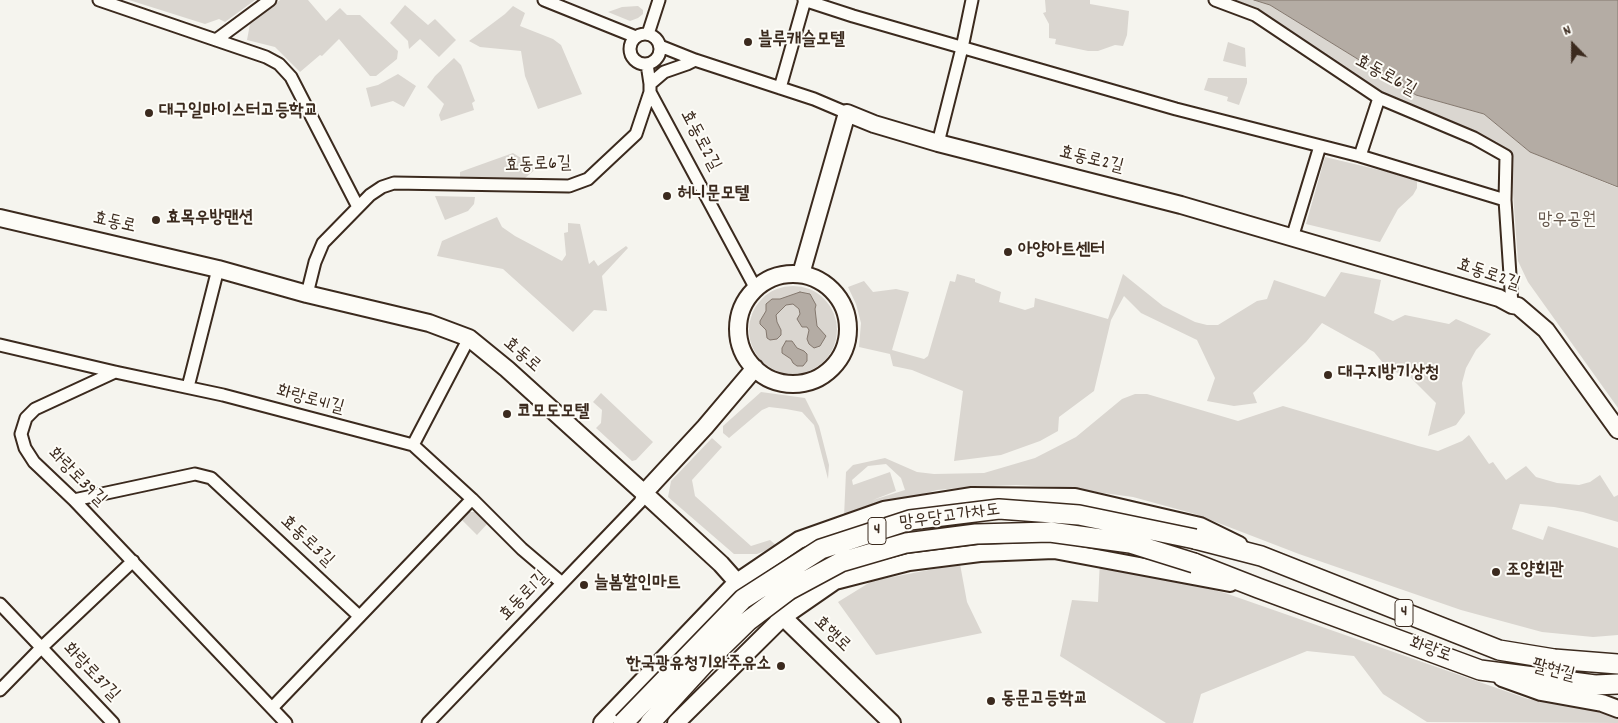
<!DOCTYPE html>
<html>
<head>
<meta charset="utf-8">
<style>
  body { margin:0 }
  #map { position:relative; width:1618px; height:723px; overflow:hidden; background:#f5f4ee; font-family:Dekko,sans-serif }
  canvas { display:block }
  .north { position:absolute; left:1548px; top:20px; width:50px; height:50px; -webkit-text-stroke:4px #fdfcf7; paint-order:stroke; rotate:338deg; font-size:14px; font-weight:700; line-height:20px; text-align:center; color:#3b2a1e }
  .north::after { content:''; display:block; margin:auto; width:18px; height:22px; background:#3b2a1e; clip-path:polygon(50% 0,100% 100%,50% 72%,0 100%) }
</style>
</head>
<body>
<div id="map">
<canvas width="1618" height="723"></canvas>
<div class="north">N</div>
</div>
<script>
const g = document.querySelector('canvas').getContext('2d');
g.lineJoin = 'round';
function fill(path, color) { g.fillStyle = color; g.fill(path, 'evenodd'); }
const toPath = rows => new Path2D(rows.map(r => 'M' + r).join(''));
function trace(path, color, width, dash) { g.strokeStyle = color; g.lineWidth = width; g.lineCap = dash ? 'butt' : 'round'; g.setLineDash(dash || []); g.stroke(path); }
function label(font, color, halo, rows, align = 'center') {
  g.font = font + ' Dekko,"Poor Story",sans-serif'; g.lineWidth = 4; g.setLineDash([]); g.textBaseline = 'middle'; g.strokeStyle = halo; g.fillStyle = color; for (const [text, x, y, turn = 0] of rows) {
    g.save(); g.translate(x, y); g.rotate((+turn || 0) * Math.PI / 180); g.textAlign = isNaN(turn) ? turn : align; if (halo) g.strokeText(text, 0, 0); g.fillText(text, 0, 0); g.restore();
  }
}
fill(toPath([
  [129,0,255,0,225,22,219,19,205,24],
  [280,0,308,0,326,21,340,8,347,15,360,15,398,51,397,59,376,76,370,76,339,39,322,56,320,55,300,72,275,47,247,40,250,24],
  [1045,0,1090,0,1090,4,1129,11,1127,35,1123,46,1115,45,1098,51,1088,51,1055,44,1056,39,1049,38,1049,24,1043,13,1046,12],
  [1224,0,1254,0,1270,5,1416,95,1484,114,1530,152,1618,188,1618,408,1528,282,1518,261,1510,153,1379,98],
  [405,5,428,25,435,19,456,40,439,57,420,39,409,49,408,41,390,23],
  [513,6,525,13,520,26,553,39,561,45,582,94,538,109,525,76,521,51,480,47,469,41,505,14],
  [638,6,643,10,643,14,638,18,630,21,608,12,622,7],
  [1228,42,1245,48,1246,67,1223,61],
  [454,58,461,65,475,101,472,103,474,110,441,121,439,115,444,104,427,87,435,76],
  [398,74,416,86,404,107,393,101,371,107,366,88,378,85],
  [1208,78,1247,78,1247,83,1239,105,1227,101,1228,97,1204,90],
  [513,153,537,168,525,178,460,178,460,172],
  [1325,157,1417,179,1417,188,1413,195,1398,209,1380,242,1306,224],
  [435,196,475,197,474,204,468,211,445,220],
  [497,217,502,227,515,236,562,261,566,255,564,233,568,232,568,223,580,224,589,264,594,260,598,266,626,246,628,248,602,276,607,311,594,310,573,332,503,269,437,256,442,241],
  [1341,272,1381,280,1374,313,1393,321,1405,315,1449,324,1456,319,1491,334,1476,350,1466,368,1462,383,1465,413,1456,425,1428,436,1436,403,1411,378,1388,369,1374,352,1322,323,1306,342,1253,393,1257,403,1234,406,1207,401,1215,378,1197,340,1141,313,1124,296,1111,320,1094,391,1059,417,1058,431,1040,441,1001,455,954,461,963,391,912,370,893,366,890,354,859,347,861,323,856,304,848,287,864,281,873,292,896,289,909,292,892,350,924,359,928,356,950,281,955,282,957,274,975,279,975,282,1001,292,999,302,1025,310,1034,307,1035,298,1108,319,1123,274,1163,306,1195,322,1207,325,1218,325,1257,301,1267,299,1274,280,1325,297],
  '749 330a44 44 0 1 1 88 0a44 44 0 1 1-88 0Z',
  [761,392,805,398,819,426,829,465,828,479,814,425,802,412,786,409,769,407,762,410,729,438,723,433,723,426],
  [601,393,653,442,636,460,632,461,596,428,601,423,602,410,593,402],
  [1135,394,1147,394,1238,421,1283,406,1418,446,1438,451,1462,441,1469,435,1489,464,1493,462,1506,480,1526,466,1536,477,1557,483,1579,485,1590,482,1600,475,1614,497,1618,495,1618,522,1583,512,1554,507,1520,504,1512,529,1543,540,1548,526,1618,548,1618,635,1593,637,1542,632,1461,610,1299,554,1195,514,1133,497,1059,487,1016,485,970,487,937,490,844,517,846,472,853,465,885,458,917,472,934,474,984,473,1035,458,1076,437,1122,399],
  [886,464,901,478,905,490,873,500,896,491,890,472,853,485,852,480,868,466],
  [712,438,722,447,692,480,695,496,751,546,770,540,777,546,757,554,734,554,668,497,671,481],
  [469,512,476,512,488,523,477,535,462,520],
  [1100,559,1225,593,1528,699,1584,707,1616,717,1618,718,1618,723,1427,722,1383,694,1354,656,1307,651,1201,694,1193,723,1166,723,1060,656,1072,600,1098,602],
  [960,564,967,602,982,633,876,655,838,602,872,581]
]), '#dad6d0');
const water = toPath([
  [1254,0,1618,0,1618,187,1530,152,1484,114,1416,95,1270,5,1254,0],
  [800,292,810,294,816,305,815,309,817,326,826,336,820,346,814,348,809,344,807,339,809,330,807,327,802,327,797,319,800,314,799,309,793,304,786,305,776,315,777,322,781,330,781,335,777,339,770,340,767,338,766,330,760,324,760,321,766,311,766,304,772,299,780,299,800,292],
  [786,341,792,341,797,348,804,351,807,354,807,361,803,366,797,366,793,363,791,359,782,353,782,348,786,341]
]);
fill(water, '#b4aca4');
trace(water, '#84786e', 1);
const street = toPath([
  [99,0,216,40,266,57,279,64,291,77,358,207],
  [544,0,636,37],
  [804,0,853,16,1176,109,1360,156,1505,200],
  [1215,0,1255,15,1379,98,1474,138,1506,156,1505,200,1512,305],
  [648,34,659,0],
  '630 49a15 15 0 1 1 30 0a15 15 0 1 1-30 0Z',
  [216,40,270,0],
  [660,46,695,60,814,99,847,113],
  [650,84,664,72,687,64,695,60],
  [780,88,805,0],
  [650,92,756,289],
  [938,143,962,48,972,0],
  [1360,156,1379,98],
  [1292,238,1320,146],
  [307,294,315,262,323,243,370,195,382,187,394,183,569,186,588,179,636,134,650,92,650,84,647,64],
  [0,345,115,372,223,395,413,445,472,499,522,549,562,583],
  [115,372,35,409,26,418,21,434,25,448,34,462,74,500,286,723],
  [188,387,218,269],
  [413,445,469,338],
  [74,500,195,474,211,478,359,616],
  [0,604,113,723],
  [0,690,41,648,133,561],
  [272,708,472,499],
  [428,723,640,502,644,493]
]);
const secondary = toPath([
  [0,218,218,269,307,294,429,323,469,338,507,369,644,493,721,564,737,582,783,617,892,723],
  [801,274,847,113,874,124,938,143,1181,205,1499,298,1512,305,1518,306,1546,330,1618,430],
  '738 329a55 55 0 1 1 110 0a55 55 0 1 1-110 0Z',
  [644,493,705,427,755,368],
  [1502,678,1541,692,1602,703,1618,709],
  [602,723,737,582,799,540,884,510,972,496,1075,497,1200,526,1239,545],
  [676,723,783,617,835,581,909,562,980,553,1054,550,1230,583]
]);
const primary = toPath([
  [1195,539,1261,556,1499,650,1554,659,1618,664],
  [1194,563,1258,588,1480,670,1595,685,1618,684]
]);
trace(street, '#3b2a1e', 15);
trace(secondary, '#3b2a1e', 20);
trace(primary, '#3b2a1e', 22);
trace(street, '#fdfcf7', 11);
trace(secondary, '#fdfcf7', 16);
trace(primary, '#fdfcf7', 19);
const primaryBridge = toPath([
  [623,723,743,599,821,549,910,520,999,509,1079,515,1195,539],
  [650,723,703,665,748,621,789,590,841,562,906,543,976,534,1050,532,1130,543,1194,563]
]);
trace(primaryBridge, '#3b2a1e', 22, []);
trace(primaryBridge, '#fdfcf7', 19);
for (const [x, y, r, color] of [
  [748,42,5,"#3b2a1e"],
  [149,113,5,"#3b2a1e"],
  [667,196,5,"#3b2a1e"],
  [156,220,5,"#3b2a1e"],
  [1008,252,5,"#3b2a1e"],
  [1328,375,5,"#3b2a1e"],
  [507,414,5,"#3b2a1e"],
  [1496,572,5,"#3b2a1e"],
  [584,585,5,"#3b2a1e"],
  [781,666,5,"#3b2a1e"],
  [991,701,5,"#3b2a1e"]
]) { const dot = new Path2D(); dot.arc(x, y, r, 0, 2 * Math.PI); g.fillStyle = color; g.fill(dot); trace(dot, '#fdfcf7', 2); }
for (const [x, y, w] of [
  [877,531,18],
  [1404,613,18]
]) { const box = new Path2D(); box.roundRect(x - w / 2, y - 13.5, w, 27, 4); g.fillStyle = '#fdfcf7'; g.fill(box); trace(box, '#3b2a1e', 1); }
label('bold 16px', '#3b2a1e', null, [
  ["4",877,531],
  ["4",1404,613]
]);
label('bold 18px', '#3b2a1e', '#fdfcf7', [
  ["블루캐슬모텔",758,42],
  ["대구일마이스터고등학교",159,113],
  ["허니문모텔",677,196],
  ["효목우방맨션",166,220],
  ["아양아트센터",1018,252],
  ["대구지방기상청",1338,375],
  ["코모도모텔",517,414],
  ["조양회관",1506,572],
  ["늘봄할인마트",594,585],
  ["한국광유청기와주유소",771,666,"right"],
  ["동문고등학교",1001,701]
], 'left');
label('18px', '#3b2a1e', '#fdfcf7', [
  ["효동로6길",1385,77,29],
  ["효동로2길",699,141,62],
  ["효동로2길",1091,161,14],
  ["효동로6길",538,166,-2],
  ["효동로",114,224,13],
  ["효동로2길",1488,276,19],
  ["효동로",521,356,41],
  ["화랑로41길",310,401,15],
  ["화랑로39길",76,478,45],
  ["망우당고가차도",950,518,-8],
  ["효동로3길",306,542,43],
  ["효동로1길",525,597,-46],
  ["효행로",831,635,44],
  ["화랑로",1430,651,20],
  ["팔현길",1553,672,14],
  ["화랑로37길",90,673,46]
]);
label('18px', '#63554a', '#fdfcf7', [
  ["망우공원",1567,222]
]);
</script>
</body>
</html>
